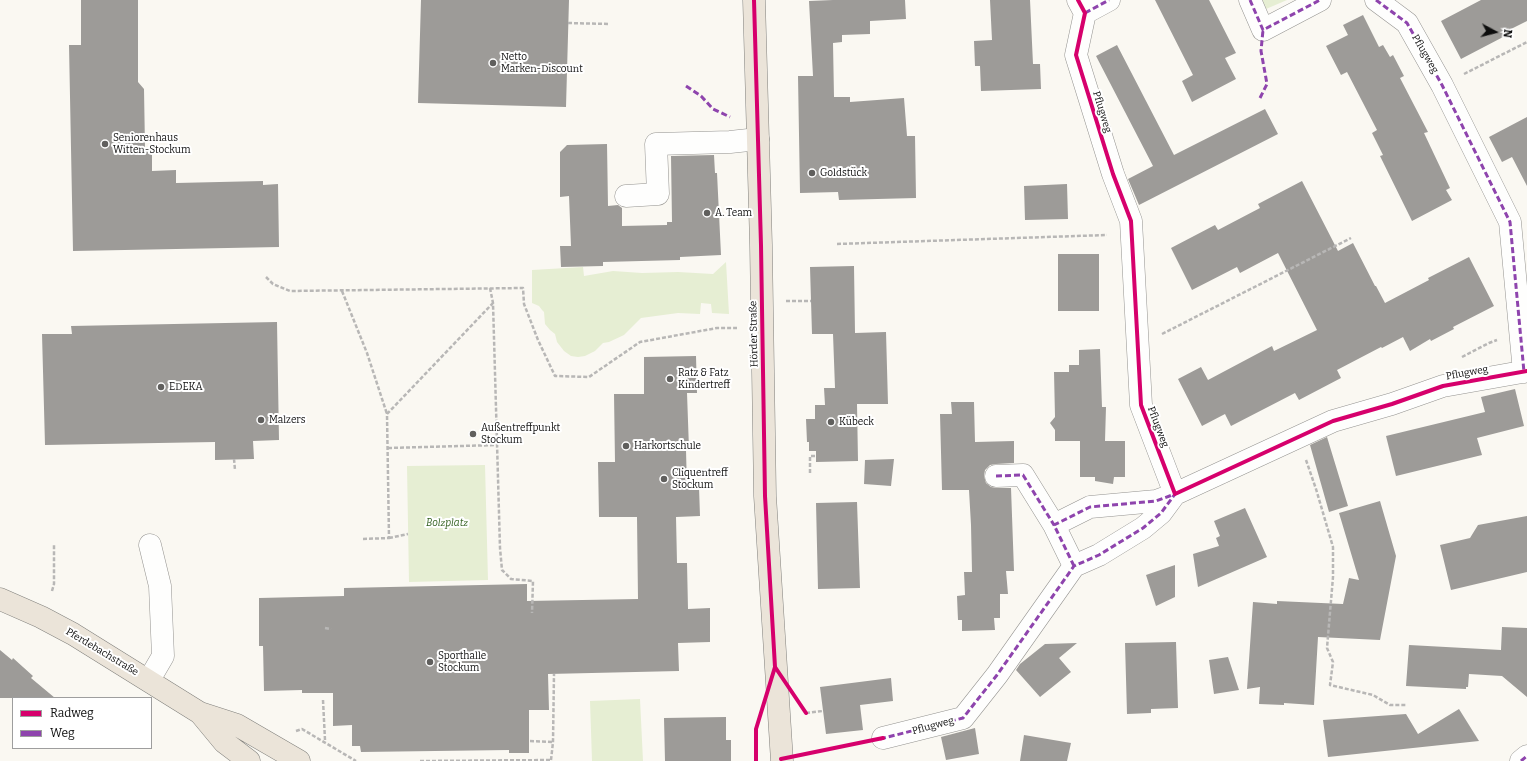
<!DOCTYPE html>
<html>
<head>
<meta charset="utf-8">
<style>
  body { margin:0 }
  #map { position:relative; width:1527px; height:761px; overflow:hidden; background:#faf8f2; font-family:Bitter,serif }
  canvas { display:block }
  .legend { position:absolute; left:12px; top:697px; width:140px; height:52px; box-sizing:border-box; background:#fff; border:1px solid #9e9e9e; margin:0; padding:5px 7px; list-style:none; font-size:12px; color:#0d0d0d }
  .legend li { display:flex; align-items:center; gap:8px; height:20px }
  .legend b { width:20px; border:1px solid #9e9e9e }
  .north { position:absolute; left:1475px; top:12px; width:40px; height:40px; -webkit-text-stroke:3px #fff; paint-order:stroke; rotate:97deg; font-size:11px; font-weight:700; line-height:16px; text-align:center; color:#0d0d0d }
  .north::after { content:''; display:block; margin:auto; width:14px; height:18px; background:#0d0d0d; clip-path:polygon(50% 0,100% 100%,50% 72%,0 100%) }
</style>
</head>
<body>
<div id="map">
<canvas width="1527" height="761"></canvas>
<ul class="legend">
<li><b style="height:5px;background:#d6006c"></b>Radweg</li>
<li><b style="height:5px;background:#8e44ad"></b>Weg</li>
</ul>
<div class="north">N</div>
</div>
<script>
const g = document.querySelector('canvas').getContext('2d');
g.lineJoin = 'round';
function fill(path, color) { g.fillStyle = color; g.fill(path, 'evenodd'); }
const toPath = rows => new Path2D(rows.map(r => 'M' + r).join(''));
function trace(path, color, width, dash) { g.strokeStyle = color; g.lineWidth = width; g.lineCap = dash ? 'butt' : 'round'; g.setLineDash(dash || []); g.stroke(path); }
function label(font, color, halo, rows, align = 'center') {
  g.font = font + ' Bitter,serif'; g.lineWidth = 4; g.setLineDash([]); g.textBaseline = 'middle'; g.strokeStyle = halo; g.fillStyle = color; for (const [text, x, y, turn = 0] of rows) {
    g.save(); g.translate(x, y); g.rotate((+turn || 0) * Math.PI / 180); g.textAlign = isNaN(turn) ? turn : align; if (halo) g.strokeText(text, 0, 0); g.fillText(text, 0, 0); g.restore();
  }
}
fill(toPath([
  [1262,0,1287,0,1266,9],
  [726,262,729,314,712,313,711,304,701,303,700,314,678,313,641,318,624,335,609,342,603,343,595,351,585,356,578,357,571,356,564,351,557,342,555,334,550,330,545,324,544,312,542,310,539,306,532,303,532,270,583,267,584,276,613,271,642,273,678,272,713,274],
  [485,465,488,580,409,582,407,466],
  [640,699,643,761,592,761,590,701]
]), '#e6eed3');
fill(toPath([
  [81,0,138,0,138,82,144,89,145,148,152,148,152,171,176,170,176,183,263,181,263,185,278,184,279,247,73,251,69,45,81,45],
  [421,0,569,0,566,107,418,103],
  [833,0,905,0,906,19,870,21,870,34,842,35,842,42,833,43,834,97,850,97,850,102,904,98,907,136,915,136,916,198,839,200,838,192,800,193,798,76,813,76,809,1],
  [990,0,1030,0,1033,64,1040,64,1041,89,981,91,980,66,975,66,974,41,992,40],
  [1155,0,1209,0,1236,53,1225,58,1236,79,1192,102,1182,81,1193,75],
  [1481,0,1527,0,1527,21,1503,33,1505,36,1461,59,1441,21],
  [1363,15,1379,47,1383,45,1390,57,1393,55,1404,76,1400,78,1428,132,1424,133,1450,188,1446,190,1452,200,1412,221,1380,156,1383,155,1372,133,1377,130,1347,72,1341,75,1326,46,1348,35,1343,25],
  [1117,45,1174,155,1265,109,1278,134,1139,205,1128,179,1153,166,1096,56],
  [1527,117,1527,186,1512,157,1502,162,1489,137],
  [607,144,608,206,618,205,622,208,622,226,667,225,667,222,672,222,671,156,714,155,715,173,717,173,721,255,680,257,680,260,603,262,603,266,561,267,560,246,571,246,569,196,560,197,560,152,567,145],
  [1302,181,1338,251,1353,243,1375,286,1376,286,1385,303,1429,280,1428,278,1469,257,1494,306,1453,327,1454,329,1431,341,1430,339,1410,351,1403,337,1382,348,1381,347,1337,370,1341,378,1299,400,1295,393,1231,426,1225,414,1202,426,1178,379,1201,367,1208,380,1272,346,1274,351,1317,330,1278,253,1240,273,1237,267,1192,290,1171,248,1215,225,1218,230,1260,208,1258,204],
  [1067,184,1068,219,1025,220,1024,186],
  [1058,254,1099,254,1099,311,1058,311],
  [854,266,855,333,886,332,888,404,857,404,858,461,816,462,816,451,809,451,809,442,807,442,806,419,815,419,815,405,825,405,824,388,835,388,833,334,812,334,810,267],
  [277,322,279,440,253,441,254,459,215,460,215,442,45,445,42,334,72,334,71,326],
  [1100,349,1102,407,1106,407,1105,441,1125,441,1125,477,1114,477,1113,484,1095,481,1095,477,1080,477,1080,441,1055,441,1055,430,1050,423,1055,417,1054,372,1069,372,1069,365,1079,365,1079,350],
  [696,356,697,393,687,393,689,449,686,450,687,488,699,487,700,516,676,517,677,563,687,563,688,609,710,608,710,642,678,643,679,671,548,674,549,710,529,710,529,753,509,753,509,750,361,752,360,746,352,746,352,725,333,726,333,693,302,693,302,690,264,691,263,646,259,646,259,598,344,596,344,588,527,584,527,601,638,599,637,517,599,517,598,462,615,462,614,394,644,394,644,357],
  [1515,389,1524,426,1477,438,1482,455,1396,476,1386,436,1485,412,1481,397],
  [951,402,974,402,975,442,1014,441,1014,463,996,464,990,465,985,470,984,476,986,483,991,487,996,488,1011,488,1014,571,1006,571,1008,594,1000,594,1000,618,994,618,995,630,962,631,962,620,958,620,957,596,965,595,964,572,972,572,971,525,969,490,942,490,940,414,952,414],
  [1327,437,1348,506,1329,512,1310,445],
  [894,459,891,486,864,484,865,460],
  [1380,501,1396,556,1380,640,1318,637,1314,705,1284,703,1284,705,1259,704,1260,687,1247,689,1253,602,1277,604,1277,601,1343,604,1349,578,1359,580,1339,513],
  [857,502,860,588,818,589,816,503],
  [1245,508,1267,557,1198,587,1193,554,1219,546,1216,538,1220,536,1214,521],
  [1527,516,1527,572,1451,590,1440,545,1470,538,1478,525],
  [1175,565,1175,597,1156,606,1146,575],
  [1502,627,1527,628,1527,697,1502,676,1469,674,1468,687,1466,687,1466,689,1406,686,1409,645,1501,650],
  [1176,642,1178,708,1151,709,1151,713,1127,714,1125,643],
  [1077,643,1059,658,1071,672,1040,697,1016,670,1020,664,1045,644],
  [0,650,12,660,13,658,33,676,31,678,55,698,0,698],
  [1228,657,1239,690,1214,694,1209,660],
  [891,678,893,701,860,705,863,730,826,734,820,687],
  [1459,709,1479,741,1328,757,1323,720,1406,714,1418,734],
  [726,717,726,740,731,740,731,761,665,761,664,718],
  [975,728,979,754,946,760,941,737],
  [1024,735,1071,743,1067,761,1020,761]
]), '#9d9b98');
const minor = toPath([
  [1078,0,1085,13,1076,55,1113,174,1131,221,1141,405,1175,494,1333,421,1392,404,1443,386,1527,371],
  [1250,0,1263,30,1320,0],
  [1376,0,1407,23,1442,85,1510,222,1524,372],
  [1085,13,1109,0],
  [626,196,658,194,656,144,730,142,758,139],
  [996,476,1023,475,1054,525],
  [1074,566,1054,525,1090,507,1156,501,1175,494],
  [149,680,163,656,160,586,150,545],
  [883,738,963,718,997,675,1074,566,1099,555,1143,528,1161,513,1175,494],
  [1521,761,1527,756]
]);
const major = toPath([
  [754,0,761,245,765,496,782,761],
  [0,599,41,617,73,634,200,713,237,725,299,761],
  [200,713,224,742,249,761]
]);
trace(minor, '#949390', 23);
trace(major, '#81807d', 23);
trace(toPath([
  [568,23,610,24],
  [1464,74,1527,42],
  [837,244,1107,235],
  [266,277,273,284,290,291,523,288,524,304,538,340,555,376,589,377,640,342,717,328,737,328],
  [490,288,493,303,500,548,502,570,511,579,533,581,532,613],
  [342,291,367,353,387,414],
  [786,301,811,301],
  [1162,334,1351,238],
  [1462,357,1489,343,1497,340],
  [388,448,498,445],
  [234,459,235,470],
  [1306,460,1316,489,1333,547,1333,577,1327,648,1333,662,1330,685,1373,695,1390,705,1406,705],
  [810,473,810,456,816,456],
  [389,538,408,534],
  [363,539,389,538,387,414,493,303],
  [52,591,54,584,54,545],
  [325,628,331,629],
  [323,700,325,740,324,742],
  [806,713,823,711],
  [296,731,302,729,356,761],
  [530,741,553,742],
  [551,760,553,742,554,674],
  [420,761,551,760]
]), '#b8b7b6', 2.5, [4, 2]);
trace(minor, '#fefefd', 22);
trace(major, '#ebe4d9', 22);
trace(toPath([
  [1250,0,1263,30,1320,0],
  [1376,0,1407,23,1442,85,1510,222,1524,372],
  [1085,13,1109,0],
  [686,86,701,96,713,109,730,117],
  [1260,98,1267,84,1261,51,1263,30],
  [996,476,1023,475,1054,525],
  [1074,566,1054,525,1090,507,1156,501,1175,494],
  [880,739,963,718,997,675,1074,566,1099,555,1143,528,1161,513,1175,494],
  [1521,761,1527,756]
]), '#8e44ad', 3, [6, 3]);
trace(toPath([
  [754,0,761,245,765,496,775,667],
  [1078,0,1085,13,1076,55,1113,174,1131,221,1141,405,1175,494,1333,421,1392,404,1443,386,1527,371],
  [781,759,883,738],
  [756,761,756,729,775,667,806,713]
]), '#d6006c', 4);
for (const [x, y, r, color] of [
  [493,63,4,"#605f5d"],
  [105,144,4,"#605f5d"],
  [812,173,4,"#605f5d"],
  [707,213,4,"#605f5d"],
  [670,379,4,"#605f5d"],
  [161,387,4,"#605f5d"],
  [261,420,4,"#605f5d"],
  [831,422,4,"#605f5d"],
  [473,434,4,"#605f5d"],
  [626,446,4,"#605f5d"],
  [664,479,4,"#605f5d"],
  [430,662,4,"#605f5d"]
]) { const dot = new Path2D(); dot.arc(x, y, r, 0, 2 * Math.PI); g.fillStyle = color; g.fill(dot); trace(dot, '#fff', 1.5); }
label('10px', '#0d0d0d', '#fff', [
  ["Pflugweg",1425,54,60],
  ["Pflugweg",1102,112,73],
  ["Hörder Straße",754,334,-91],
  ["Pflugweg",1467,373,-10],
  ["Pflugweg",1158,427,69],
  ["Pferdebachstraße",102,652,31],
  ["Pflugweg",933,726,-15]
]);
label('10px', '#0d0d0d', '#fff', [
  ["Netto",501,57],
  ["Marken-Discount",501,69],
  ["Seniorenhaus",113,138],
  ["Witten-Stockum",113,150],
  ["Goldstück",820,173],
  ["A. Team",715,213],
  ["Ratz & Fatz",678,373],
  ["Kindertreff",678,385],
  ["EDEKA",169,387],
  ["Malzers",269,420],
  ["Kübeck",839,422],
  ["Außentreffpunkt",481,428],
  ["Stockum",481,440],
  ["Harkortschule",634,446],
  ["Cliquentreff",672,473],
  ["Stockum",672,485],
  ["Sporthalle",438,656],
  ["Stockum",438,668]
], 'left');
label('italic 10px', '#346121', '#fff', [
  ["Bolzplatz",447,523]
]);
</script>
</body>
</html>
